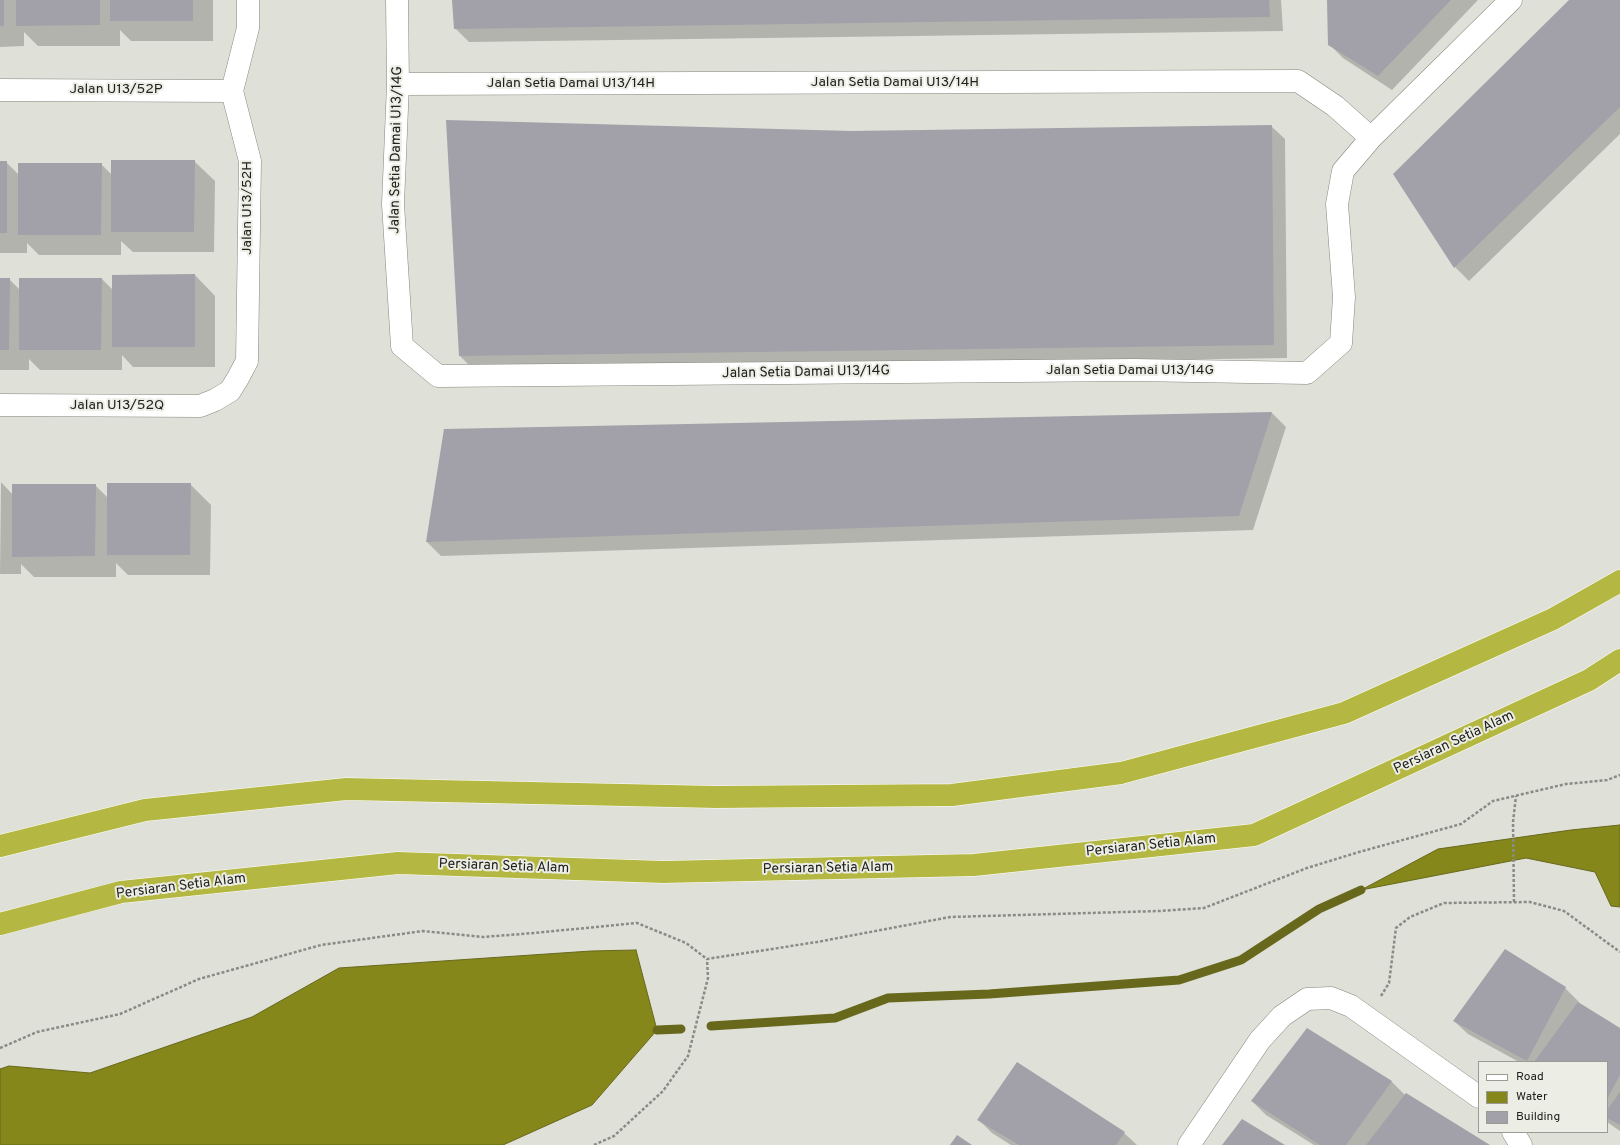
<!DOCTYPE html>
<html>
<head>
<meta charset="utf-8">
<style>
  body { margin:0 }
  #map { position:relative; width:1620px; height:1145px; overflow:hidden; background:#dfe0d7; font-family:Overpass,sans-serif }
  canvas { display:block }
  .legend { position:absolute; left:1478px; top:1061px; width:130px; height:72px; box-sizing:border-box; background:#ecede4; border:1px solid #9a9b95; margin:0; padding:5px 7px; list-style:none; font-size:12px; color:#20211e }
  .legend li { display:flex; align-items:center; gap:8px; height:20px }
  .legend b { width:20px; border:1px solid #9a9b95 }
</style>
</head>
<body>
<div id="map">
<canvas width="1620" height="1145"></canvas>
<ul class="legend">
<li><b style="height:5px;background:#fff"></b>Road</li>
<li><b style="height:11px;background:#85871b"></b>Water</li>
<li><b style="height:11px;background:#a2a0a8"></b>Building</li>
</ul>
</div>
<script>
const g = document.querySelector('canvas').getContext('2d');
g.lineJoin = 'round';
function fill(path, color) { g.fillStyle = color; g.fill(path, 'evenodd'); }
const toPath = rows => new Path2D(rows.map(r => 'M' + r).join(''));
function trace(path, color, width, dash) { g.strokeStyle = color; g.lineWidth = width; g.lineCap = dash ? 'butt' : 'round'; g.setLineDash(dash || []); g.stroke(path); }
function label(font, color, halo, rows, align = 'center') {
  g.font = font + ' Overpass,sans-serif'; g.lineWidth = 4; g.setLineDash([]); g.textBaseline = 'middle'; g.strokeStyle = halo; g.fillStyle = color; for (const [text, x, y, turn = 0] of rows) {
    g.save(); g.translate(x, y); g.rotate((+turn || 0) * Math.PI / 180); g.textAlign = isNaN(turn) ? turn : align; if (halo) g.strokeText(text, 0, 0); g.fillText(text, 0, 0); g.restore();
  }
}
const water = toPath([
  [1620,825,1620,907,1611,906,1595,872,1526,858,1361,890,1438,849,1571,830,1620,825],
  [636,950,657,1030,592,1105,503,1145,0,1145,0,1069,9,1066,90,1073,252,1017,339,968,591,951,636,950]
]);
fill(water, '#85871b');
trace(water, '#67681c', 1);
fill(toPath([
  [0,0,213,0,213,41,131,41,120,30,120,46,38,46,24,32,24,46,0,47],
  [453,0,1281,0,1283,31,469,42,455,28],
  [1328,0,1478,0,1392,90,1343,58,1329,44],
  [1571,0,1620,0,1620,134,1469,281,1455,267],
  [1271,126,1285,139,1287,358,474,370,460,356,851,132],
  [194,161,215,181,214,252,133,252,121,241,121,255,39,255,27,243,27,253,0,253,0,162,6,162,19,175,101,164,112,175],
  [195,275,215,296,215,367,133,367,122,355,122,370,40,370,29,359,29,370,0,370,0,279,9,279,20,290,102,279,113,290],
  [1272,413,1286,427,1253,530,441,556,427,542,445,430],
  [1,482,13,495,95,485,108,498,190,484,211,505,210,575,128,575,116,563,116,577,34,577,21,564,21,574,0,574],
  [1565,988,1579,1002,1578,1004,1620,1029,1620,1131,1607,1122,1607,1062,1519,1062,1468,1034,1454,1021],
  [1307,1029,1392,1082,1405,1095,1488,1145,1314,1145,1266,1115,1252,1101],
  [978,1119,1124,1133,1137,1145,1011,1145,992,1133]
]), '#0003');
trace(toPath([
  [711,1026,835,1018,888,998,989,994,1179,980,1241,960,1319,909,1361,890],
  [657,1030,681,1029]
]), '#67681c', 9);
fill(toPath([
  [0,0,4,0,4,26,0,26],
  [16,0,100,0,100,25,16,26],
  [110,0,193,0,193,21,110,21],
  [452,0,1269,0,1270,17,454,29],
  [1327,0,1451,0,1378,76,1328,45],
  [1569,0,1620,0,1620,107,1454,268,1393,174],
  [446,120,851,131,1272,125,1274,345,459,356],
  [111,160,195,160,194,232,111,232],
  [0,161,7,161,7,233,0,233],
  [18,163,102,163,101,235,18,235],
  [195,274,195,347,112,347,112,275],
  [0,278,10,278,9,350,0,350],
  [19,278,102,278,101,350,19,350],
  [1272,412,1239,516,426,542,444,429],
  [107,483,191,483,190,555,107,555],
  [12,484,96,484,95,556,12,557],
  [1505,949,1566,987,1527,1061,1453,1021],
  [1578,1002,1620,1028,1620,1075,1607,1099,1607,1062,1534,1062],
  [1307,1028,1392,1081,1346,1145,1320,1145,1251,1101],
  [1017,1062,1125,1132,1116,1145,1019,1145,977,1120],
  [1620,1092,1620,1125,1607,1118,1607,1110],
  [1406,1093,1490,1145,1366,1145],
  [1242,1119,1285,1145,1222,1145],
  [957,1135,972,1145,950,1145]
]), '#a2a0a8');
const minor = toPath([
  [397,0,398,84,393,204,402,346,438,376,1134,370,1307,373,1341,343,1344,297,1337,204,1343,171,1371,138,1511,0],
  [398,84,1298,81,1335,106,1371,138],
  [0,90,232,91],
  [0,405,200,406,215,400,230,391,238,378,247,361,250,161,232,91,248,28,248,0],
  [1513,1132,1521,1145],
  [1189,1145,1260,1040,1282,1016,1307,999,1331,998,1351,1006,1479,1097]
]);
const highway = toPath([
  [0,846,145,810,346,789,716,797,952,795,1121,773,1344,713,1553,619,1620,581],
  [0,924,121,892,398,863,663,872,974,865,1254,835,1589,680,1620,660]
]);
trace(minor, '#85867e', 23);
trace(highway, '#fff', 23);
trace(toPath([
  [1514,902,1513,822,1516,796],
  [1381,996,1389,983,1396,928,1410,917,1444,903,1530,902,1564,911,1620,952],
  [0,1048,37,1032,120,1014,199,979,321,945,423,931,483,937,534,933,637,923,686,943,707,959,817,942,950,917,1159,911,1204,908,1307,868,1359,852,1461,824,1493,801,1566,784,1607,780,1620,775],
  [594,1145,614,1136,663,1091,688,1056,708,978,707,959]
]), '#8a8b85', 2.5, [3, 2]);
trace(minor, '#fff', 22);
trace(highway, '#b4b843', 22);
label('14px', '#20211e', '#ecede4', [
  ["Jalan Setia Damai U13/14H",895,83],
  ["Jalan Setia Damai U13/14H",571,84],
  ["Jalan U13/52P",116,90],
  ["Jalan Setia Damai U13/14G",397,150,-89],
  ["Jalan U13/52H",248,208,-90],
  ["Jalan Setia Damai U13/14G",1130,371],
  ["Jalan Setia Damai U13/14G",806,373,-1],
  ["Jalan U13/52Q",117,406],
  ["Persiaran Setia Alam",1454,743,-25],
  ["Persiaran Setia Alam",1151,846,-6],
  ["Persiaran Setia Alam",504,867,2],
  ["Persiaran Setia Alam",828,869,-1],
  ["Persiaran Setia Alam",181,887,-7]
]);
</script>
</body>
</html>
